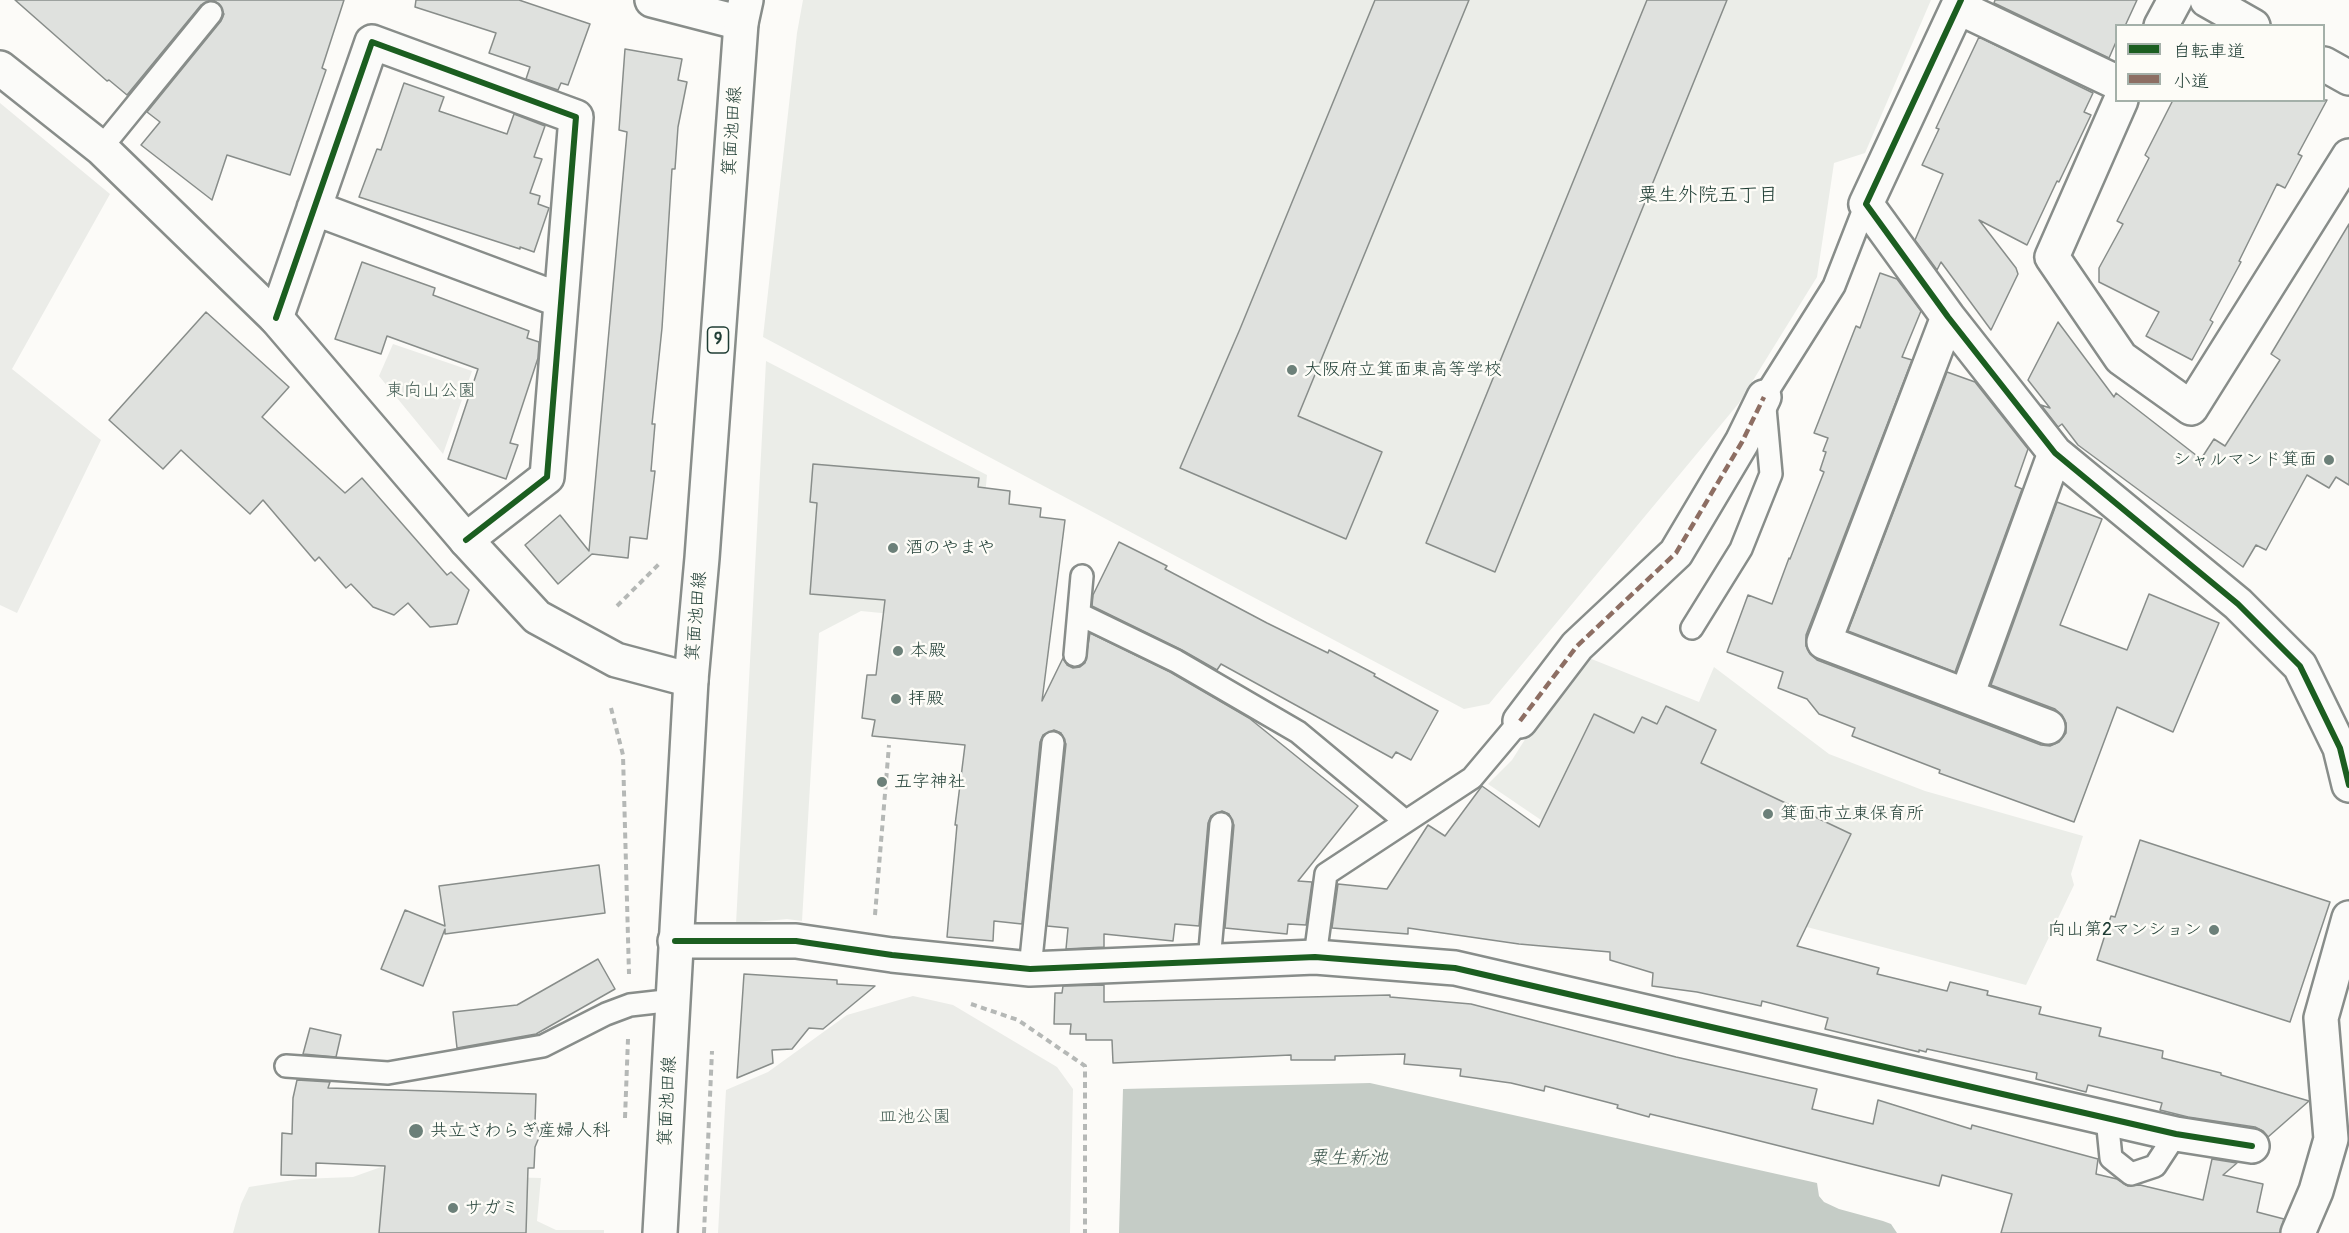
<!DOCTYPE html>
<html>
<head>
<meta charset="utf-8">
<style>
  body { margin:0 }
  #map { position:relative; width:2349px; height:1233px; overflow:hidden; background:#fcfbf8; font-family:Pangolin,"Klee One",sans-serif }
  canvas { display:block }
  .legend { position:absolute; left:2115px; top:24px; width:210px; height:78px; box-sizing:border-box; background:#fdfcf7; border:2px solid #a4b0a9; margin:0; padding:8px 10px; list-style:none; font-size:18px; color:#1f3d34 }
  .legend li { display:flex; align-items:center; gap:12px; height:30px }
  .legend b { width:30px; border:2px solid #a4b0a9 }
</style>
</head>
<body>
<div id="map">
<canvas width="2349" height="1233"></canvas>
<ul class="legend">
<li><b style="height:8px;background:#1b5e20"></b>自転車道</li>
<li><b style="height:8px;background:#8d6e63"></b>小道</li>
</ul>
</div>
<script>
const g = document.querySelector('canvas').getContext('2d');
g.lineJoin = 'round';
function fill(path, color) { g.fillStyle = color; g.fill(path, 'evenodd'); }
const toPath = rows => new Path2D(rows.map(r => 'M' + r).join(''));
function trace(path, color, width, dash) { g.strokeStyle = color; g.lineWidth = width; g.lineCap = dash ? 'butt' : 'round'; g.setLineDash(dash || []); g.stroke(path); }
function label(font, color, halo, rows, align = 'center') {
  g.font = font + ' Pangolin,"Klee One",sans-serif'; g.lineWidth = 5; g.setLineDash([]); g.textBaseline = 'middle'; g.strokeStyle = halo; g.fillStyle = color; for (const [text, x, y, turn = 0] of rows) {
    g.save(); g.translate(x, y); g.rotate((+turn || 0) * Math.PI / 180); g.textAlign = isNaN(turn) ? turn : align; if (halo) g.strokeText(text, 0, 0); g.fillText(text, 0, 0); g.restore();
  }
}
fill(toPath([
  [803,0,1931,0,1865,153,1834,163,1817,277,1739,403,1489,704,1464,709,763,337,797,33],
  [766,361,987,475,971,644,942,619,861,611,819,633,802,921,787,919,736,924],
  [1589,658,1699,702,1714,667,1829,754,1925,791,2083,836,2071,874,2074,885,2026,985,1788,922,1569,839,1488,784,1512,760,1548,703],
  [381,1167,396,1172,429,1175,541,1178,537,1221,556,1230,604,1230,604,1233,233,1233,241,1204,249,1187,300,1179,353,1177]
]), '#ebede8');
fill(toPath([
  [0,103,110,194,12,369,101,440,17,613,0,605],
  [393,344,472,371,443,454,379,376],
  [913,996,953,1005,1057,1067,1073,1089,1070,1233,718,1233,726,1090,768,1072,847,1015]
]), '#ebece8');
fill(toPath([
  [1370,1083,1817,1183,1819,1196,1824,1202,1839,1209,1883,1221,1891,1224,1897,1233,1119,1233,1123,1089]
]), '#c5ccc6');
const building = toPath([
  [15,0,344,0,322,68,326,70,290,175,227,155,212,200,141,145,160,122,147,112,221,21,224,14,219,4,212,0,201,5,127,95,109,80,107,81,15,0],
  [416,0,519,0,590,24,568,85,561,83,558,90,526,79,530,67,489,53,496,33,415,7,416,0],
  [1375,0,1469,0,1298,416,1382,452,1346,539,1180,468,1240,329,1375,0],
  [1647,0,1727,0,1495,572,1426,543,1647,0],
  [1995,0,2137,0,2125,26,2116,26,2116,42,2109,58,1994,3,1995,0],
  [1979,37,2093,93,2084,112,2091,115,2059,182,2057,181,2027,245,1979,220,2016,268,2018,274,1991,330,1941,262,1937,270,1915,240,1943,174,1922,165,1939,129,1936,128,1979,37],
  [625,49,682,59,678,80,687,82,678,127,675,169,672,169,662,328,652,424,655,424,651,471,655,471,647,539,630,537,628,558,592,554,558,584,525,545,560,515,589,551,627,132,619,130,625,49],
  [404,83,444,97,439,111,507,134,514,114,545,126,534,157,542,159,530,193,540,196,538,204,549,208,534,252,520,247,520,249,359,197,377,149,381,150,404,83],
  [2173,100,2327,100,2298,154,2302,156,2285,188,2277,184,2239,261,2241,262,2210,320,2213,322,2192,360,2146,336,2159,312,2099,282,2099,268,2123,224,2117,221,2149,158,2145,155,2173,100],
  [2349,224,2349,485,2336,477,2329,488,2307,475,2266,550,2256,545,2243,567,2078,445,2062,424,2058,427,2041,405,2050,408,2028,380,2058,322,2114,397,2116,393,2201,459,2214,439,2225,446,2280,360,2271,354,2349,224],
  [362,262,435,288,433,295,529,331,527,338,539,342,538,358,510,443,518,445,506,479,448,459,478,369,387,336,381,354,335,339,362,262],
  [1880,273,1897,279,1921,311,1902,357,1912,360,1806,635,1806,646,1810,654,1817,660,2041,745,2050,746,2059,742,2066,733,2066,723,2062,715,2055,709,1991,685,2057,502,2102,519,2060,625,2127,650,2149,594,2219,623,2173,732,2117,707,2074,822,1939,773,1940,770,1852,736,1855,728,1819,714,1807,699,1778,688,1783,672,1727,652,1748,595,1772,604,1789,558,1790,559,1824,472,1820,470,1826,452,1823,451,1828,438,1814,433,1856,326,1860,328,1880,273],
  [206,312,289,387,262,417,345,493,362,478,447,575,451,572,469,590,457,624,430,627,408,603,394,615,373,607,351,584,346,588,319,557,315,561,263,500,250,514,181,450,163,469,109,420,206,312],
  [1947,372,1975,382,2028,449,2015,486,2022,489,1955,672,1848,631,1947,372],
  [813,464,979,478,978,487,1010,491,1009,504,1041,508,1040,517,1065,520,1042,701,1063,658,1067,665,1073,668,1080,667,1085,663,1090,633,1170,672,1249,718,1358,806,1298,881,1312,882,1306,925,1288,924,1287,934,1225,928,1234,825,1229,814,1222,811,1211,816,1208,823,1199,926,1175,924,1173,941,1104,934,1104,947,1066,949,1068,928,1047,926,1066,744,1061,733,1054,730,1043,735,1040,742,1022,924,994,921,993,941,947,937,957,825,955,825,965,745,872,736,875,720,862,718,867,675,876,675,885,600,810,594,817,503,810,502,813,464],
  [1119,542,1167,566,1165,569,1267,623,1328,653,1329,650,1375,674,1374,676,1438,711,1411,760,1396,752,1392,758,1221,664,1217,670,1182,650,1092,606,1093,595,1119,542],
  [1666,706,1716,730,1701,763,1851,834,1797,946,1879,968,1877,974,1947,991,1950,982,1988,991,1987,995,2041,1007,2039,1014,2101,1028,2099,1036,2163,1051,2162,1058,2221,1073,2221,1075,2309,1101,2268,1137,2263,1131,2255,1127,2188,1117,2160,1110,2162,1103,2088,1085,2086,1092,2036,1079,2037,1073,1927,1049,1926,1052,1919,1050,1919,1052,1825,1029,1828,1018,1762,1001,1761,1006,1697,992,1652,986,1653,973,1610,960,1610,952,1519,944,1408,928,1408,934,1332,928,1338,884,1387,889,1428,825,1445,836,1482,786,1539,827,1594,714,1634,733,1642,717,1657,724,1666,706],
  [2140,840,2330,902,2290,1022,2097,960,2111,916,2115,917,2140,840],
  [599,865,605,913,445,934,445,929,423,986,381,969,405,910,445,926,439,886,599,865],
  [598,959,615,989,536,1034,457,1048,453,1012,517,1005,598,959],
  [744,974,837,980,837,984,875,986,823,1029,809,1028,792,1049,772,1050,773,1063,737,1078,744,974],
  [1104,985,1104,1002,1390,995,1390,997,1471,1004,1676,1057,1817,1089,1812,1109,1873,1124,1878,1100,1971,1129,1972,1125,2098,1159,2096,1174,2117,1179,2128,1186,2140,1185,2203,1200,2212,1159,2237,1163,2223,1175,2263,1184,2257,1212,2284,1219,2280,1233,2001,1233,2012,1194,1942,1175,1939,1186,1724,1132,1650,1114,1649,1117,1617,1108,1618,1105,1545,1086,1544,1091,1511,1083,1460,1076,1461,1069,1404,1064,1405,1054,1335,1056,1335,1060,1291,1060,1291,1055,1113,1063,1112,1040,1086,1040,1086,1034,1070,1034,1071,1024,1054,1024,1055,993,1062,993,1063,986,1104,985],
  [310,1028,341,1035,336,1057,303,1054,310,1028],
  [297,1080,330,1082,328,1088,536,1094,535,1122,540,1135,535,1147,534,1168,528,1168,526,1233,379,1233,385,1166,316,1163,316,1176,281,1175,282,1133,292,1134,293,1098,297,1080]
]);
fill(building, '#dfe1de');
trace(building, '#888d8a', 1.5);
const lane = toPath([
  [101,148,211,13],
  [1079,614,1176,661,1298,732,1405,821],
  [1692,628,1741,549,1771,474,1764,397,1834,286,1866,204],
  [1075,655,1082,576],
  [1315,957,1326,874,1472,778,1520,721],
  [1209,962,1221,824],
  [1030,969,1053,743],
  [286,1066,388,1073,543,1046,606,1014,630,1005,674,1000],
  [2107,1118,2111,1158,2131,1174,2155,1166,2176,1134]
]);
const street = toPath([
  [1961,0,1866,204,1948,317,2055,453,2238,604,2300,666,2340,748,2349,785],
  [2207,0,2253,26],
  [1958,7,2116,82],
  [2161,26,2175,0],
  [2324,64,2349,78],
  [2121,100,2052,257,2121,358,2191,408,2349,156],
  [314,208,560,300],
  [1948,317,1824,642,2048,727],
  [276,318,372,42,576,117,547,477,466,540],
  [1967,695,2055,453],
  [1520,721,1577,646,1676,553,1742,442,1764,397],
  [675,941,796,941,892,955,1030,969,1315,957,1455,968,2176,1134,2252,1146],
  [2298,1233,2316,1191,2331,1139,2321,1018,2349,918]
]);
const secondary = toPath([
  [652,0,741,23],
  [0,68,101,148,276,318,466,540,537,617,616,660,691,680]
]);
const primary = toPath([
  [660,1233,691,680,702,558,741,23,746,0]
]);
trace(lane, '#888d8a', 26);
trace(street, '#888d8a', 38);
trace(secondary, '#888d8a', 38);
trace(primary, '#888d8a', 38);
trace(toPath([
  [617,606,661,562],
  [611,708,623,755,629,974],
  [875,915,889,745],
  [971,1004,1018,1020,1085,1066,1085,1233],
  [625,1118,628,1039],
  [704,1233,712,1051]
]), '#b5b8b6', 4, [6, 4.5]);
trace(lane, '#fbfbf9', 21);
trace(street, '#fbfbf9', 33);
trace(secondary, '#fbfbf9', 33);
trace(primary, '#fbfbf9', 33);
trace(toPath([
  [1520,721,1577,646,1676,553,1742,442,1764,397]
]), '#8d6e63', 4.5, [9, 4.5]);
trace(toPath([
  [1961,0,1866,204,1948,317,2055,453,2238,604,2300,666,2340,748,2349,785],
  [276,318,372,42,576,117,547,477,466,540],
  [675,941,796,941,892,955,1030,969,1315,957,1455,968,2176,1134,2252,1146]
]), '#1b5e20', 6);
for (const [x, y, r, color] of [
  [1292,370,6,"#6c8079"],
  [2329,460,6,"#6c8079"],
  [893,548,6,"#6c8079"],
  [898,651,6,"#6c8079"],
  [896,699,6,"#6c8079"],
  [882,782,6,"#6c8079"],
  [1768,814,6,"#6c8079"],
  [2214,930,6,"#6c8079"],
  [416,1131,8,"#6c8079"],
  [453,1208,6,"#6c8079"]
]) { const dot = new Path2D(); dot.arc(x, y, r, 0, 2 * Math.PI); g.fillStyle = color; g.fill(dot); trace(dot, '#fdfcf7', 2); }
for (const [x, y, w] of [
  [718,340,21]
]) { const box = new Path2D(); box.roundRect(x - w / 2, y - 13, w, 26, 4.5); g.fillStyle = '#fdfcf7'; g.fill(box); trace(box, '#1f3d34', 1.5); }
label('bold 16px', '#1f3d34', null, [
  ["9",718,340]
]);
label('18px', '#1f3d34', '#fdfcf7', [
  ["箕面池田線",733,131,-86],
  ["箕面池田線",697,616,-85],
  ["箕面池田線",668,1101,-87]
]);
label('18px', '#1f3d34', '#fdfcf7', [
  ["大阪府立箕面東高等学校",1304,370],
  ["シャルマンド箕面",2317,460,"right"],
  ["酒のやまや",905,548],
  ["本殿",910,651],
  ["拝殿",908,699],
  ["五字神社",894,782],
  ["箕面市立東保育所",1780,814],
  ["向山第2マンション",2202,930,"right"],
  ["共立さわらぎ産婦人科",430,1131],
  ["サガミ",465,1208]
], 'left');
label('18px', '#455e55', '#fdfcf7', [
  ["東向山公園",431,391],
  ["皿池公園",915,1117]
]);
label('20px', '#1f3d34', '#fdfcf7', [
  ["粟生外院五丁目",1708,196]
]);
label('italic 20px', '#435c53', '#fdfcf7', [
  ["粟生新池",1348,1159]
]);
</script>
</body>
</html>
